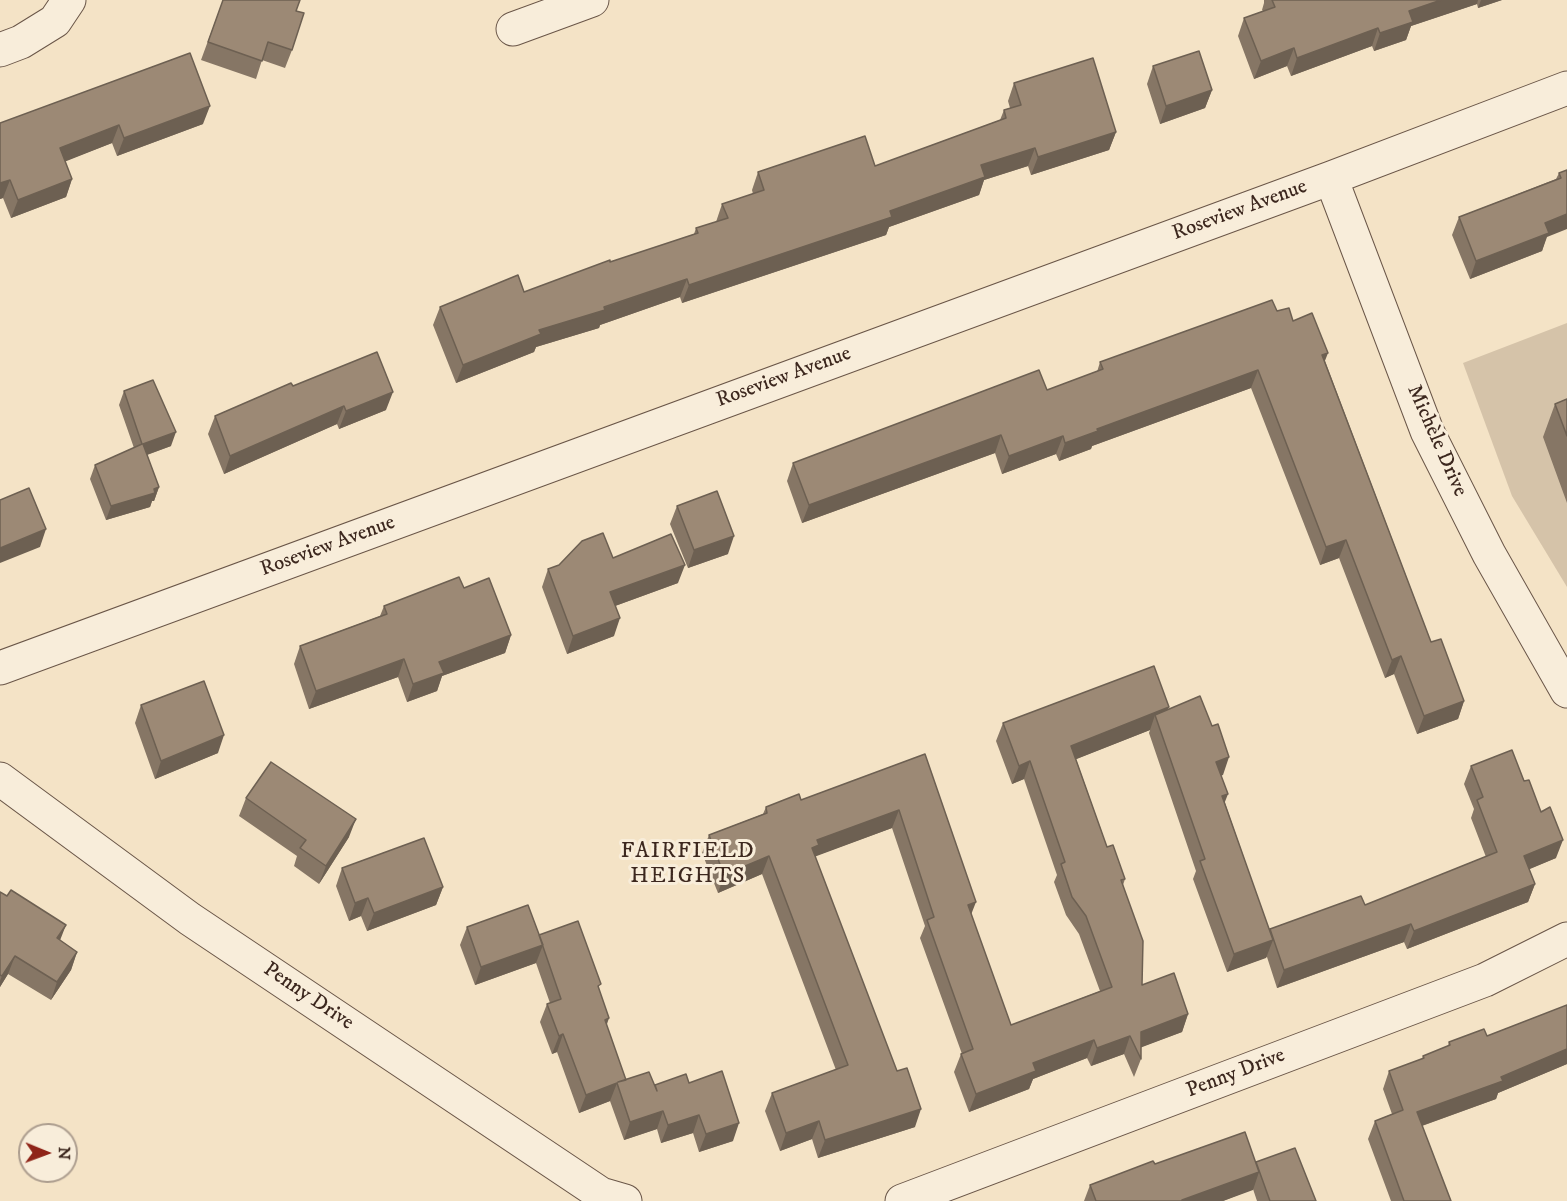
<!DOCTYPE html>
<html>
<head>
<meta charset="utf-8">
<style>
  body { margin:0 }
  #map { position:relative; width:1567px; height:1201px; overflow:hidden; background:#f4e3c6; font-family:"IM FELL DW Pica",serif }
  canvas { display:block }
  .north { position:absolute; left:18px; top:1123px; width:60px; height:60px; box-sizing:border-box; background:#f8edda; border:2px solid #ad9e8f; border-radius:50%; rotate:91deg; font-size:16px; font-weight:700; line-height:24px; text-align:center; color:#3c271e }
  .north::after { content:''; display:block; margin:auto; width:21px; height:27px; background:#8f2418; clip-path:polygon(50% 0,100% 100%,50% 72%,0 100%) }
</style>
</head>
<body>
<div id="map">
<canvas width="1567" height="1201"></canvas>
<div class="north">N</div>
</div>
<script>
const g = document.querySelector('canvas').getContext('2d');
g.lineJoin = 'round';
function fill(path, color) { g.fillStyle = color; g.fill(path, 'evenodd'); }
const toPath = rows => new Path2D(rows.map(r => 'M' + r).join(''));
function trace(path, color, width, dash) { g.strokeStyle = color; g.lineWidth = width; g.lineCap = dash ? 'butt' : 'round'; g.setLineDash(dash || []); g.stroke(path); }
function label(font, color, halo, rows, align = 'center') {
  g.font = font + ' "IM FELL DW Pica",serif'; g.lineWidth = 6; g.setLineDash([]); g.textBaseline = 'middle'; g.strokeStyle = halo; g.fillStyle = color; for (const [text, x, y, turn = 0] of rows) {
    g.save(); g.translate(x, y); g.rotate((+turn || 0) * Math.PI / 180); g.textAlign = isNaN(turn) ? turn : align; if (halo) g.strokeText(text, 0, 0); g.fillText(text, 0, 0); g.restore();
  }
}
fill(toPath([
  [1567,323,1567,587,1512,496,1463,363]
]), '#d5c3a9');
const minor = toPath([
  [513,29,592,0],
  [0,50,21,42,55,21,69,0],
  [1331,178,1427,431,1489,554,1567,691],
  [0,668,1331,178,1567,88],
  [0,779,190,919,601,1194,625,1201],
  [902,1201,1485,980,1567,939]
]);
trace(minor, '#6a5648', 35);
trace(minor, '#f8edda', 33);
fill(toPath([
  [223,0,296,11,292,50,285,68,262,60,256,79,201,60],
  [1264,0,1502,0,1478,8,1477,4,1411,26,1406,40,1374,51,1372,46,1291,76,1287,66,1254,79,1238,36,1244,18,1263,11,1262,10,1264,3],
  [1153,66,1212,90,1205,108,1160,124,1147,84],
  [1014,83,1116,132,1109,150,1031,175,1028,166,984,180,979,195,889,227,886,235,682,303,680,297,600,325,599,328,536,347,534,352,456,383,433,325,440,307,524,292,694,234,696,228,716,222,722,204,753,194,752,190,758,172,875,166,1000,120,1004,110,1010,108,1008,101],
  [0,123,203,124,117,156,112,143,65,161,72,179,66,197,11,218,3,198,0,199],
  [1567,170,1542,251,1470,279,1452,235,1459,217,1556,179,1559,173],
  [1277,311,1293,321,1325,361,1431,642,1464,701,1458,719,1417,734,1394,674,1385,678,1339,558,1320,565,1251,388,1092,446,1091,449,1059,461,1056,454,1002,474,995,453,802,523,787,481,793,463,1047,390,1097,372,1100,362],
  [293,386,386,410,339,429,337,424,224,474,208,434,215,416],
  [124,391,171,446,147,455,159,487,154,501,152,501,150,507,106,520,90,479,95,465,134,448,119,405],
  [1567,399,1567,503,1543,437,1555,404],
  [677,506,728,554,688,568,670,524],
  [613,558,678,583,615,606,614,636,567,654,542,587,548,569],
  [384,606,511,635,505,653,442,676,437,691,407,702,398,677,309,709,294,664,300,646,380,616],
  [141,705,218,753,155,779,135,723],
  [1168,710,1223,775,1221,775,1225,803,1269,930,1365,905,1486,857,1471,818,1474,809,1464,784,1471,766,1524,781,1556,858,1529,869,1535,884,1528,902,1407,949,1404,942,1277,988,1267,957,1227,972,1193,879,1196,871,1149,733,1150,730,1076,759,1107,847,1125,879,1123,885,1142,985,1188,1014,1182,1032,1141,1047,1141,1059,1134,1077,1124,1054,1091,1066,1087,1058,1033,1079,1029,1089,969,1112,954,1072,961,1054,962,1054,920,938,925,926,892,828,815,856,915,1127,818,1158,812,1139,780,1151,765,1111,772,1093,836,1070,762,874,718,893,702,853,709,835,763,814,766,807,801,800,925,754,971,915,1011,1025,1100,991,1079,934,1066,915,1054,882,1057,875,1024,779,1012,784,996,741,1003,723],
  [246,798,349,837,319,884,294,866,297,856,239,816],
  [342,868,443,887,436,905,367,931,361,916,349,921,336,886],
  [0,892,60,940,77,952,71,970,51,1000,8,974,0,987],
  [467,927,539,935,599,989,607,1026,626,1080,655,1085,689,1083,733,1141,699,1152,693,1133,661,1143,657,1129,624,1140,610,1101,579,1113,557,1052,552,1054,540,1022,547,1004,550,1003,536,963,475,985,460,945],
  [1567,1005,1567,1064,1498,1093,1496,1099,1422,1126,1451,1201,1391,1201,1368,1139,1375,1121,1392,1114,1383,1089,1389,1071,1422,1059,1423,1056,1448,1046,1449,1042,1487,1036],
  [1256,1162,1316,1201,1257,1201,1253,1189,1223,1201,1084,1201,1090,1185,1155,1164]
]), '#867665');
fill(toPath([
  [1441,0,1478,0,1477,4,1411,26,1406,40,1374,51,1380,33,1409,11],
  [1481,0,1502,0,1478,8],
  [1378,28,1372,46,1291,76,1297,58],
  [1294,48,1287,66,1254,79,1261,61],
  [1212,90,1205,108,1160,124,1166,106],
  [210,106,203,124,117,156,124,138],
  [119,125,112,143,54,166,60,148],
  [1116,132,1109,150,1031,175,1038,157],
  [1035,148,1028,166,984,180,979,195,889,227,886,235,682,303,689,285,890,211,981,165],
  [72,179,66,197,11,218,18,200],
  [10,180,3,198,0,199,0,183],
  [1567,214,1567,229,1547,237,1542,251,1470,279,1476,261,1545,223],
  [687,279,680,297,600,325,599,328,536,347,534,352,456,383,463,365,539,330],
  [1328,353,1321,371,1322,355],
  [1258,370,1251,388,1092,446,1091,449,1059,461,1065,443,1097,429],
  [393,392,386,410,339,429,346,411],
  [344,406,337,424,224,474,230,456],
  [176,432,171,446,138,458,143,444],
  [1001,435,995,453,802,523,809,505],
  [1063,436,1056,454,1002,474,1009,456],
  [159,487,154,501,152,501,150,507,106,520,111,506],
  [46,529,40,547,0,563,0,548],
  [734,536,728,554,688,568,694,550],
  [1346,540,1339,558,1320,565,1326,547],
  [685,565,678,583,604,610,610,592],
  [620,618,614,636,567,654,573,636],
  [511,635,505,653,442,676,437,691,407,702,413,684,439,662],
  [1401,656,1394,674,1385,678,1392,660],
  [404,659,398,677,309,709,316,691],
  [1464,701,1458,719,1417,734,1424,716],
  [1169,707,1162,725,1155,715,1150,730,1064,764,1071,746],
  [224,735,218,753,155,779,161,761],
  [1229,757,1223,775,1210,780,1216,762],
  [1030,761,1024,779,1012,784,1019,766],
  [1228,794,1221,812,1222,796],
  [899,810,892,828,814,857,812,848,817,840],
  [356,819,349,837,319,884,326,866],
  [1563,840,1556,858,1518,874,1524,856],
  [769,856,762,874,718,893,724,875],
  [1535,884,1528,902,1407,949,1414,931],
  [443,887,436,905,367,931,374,913],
  [368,898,361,916,349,921,355,903],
  [976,902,969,920,968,905],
  [1411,924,1404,942,1277,988,1284,970],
  [66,925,59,943,57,938],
  [1273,940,1266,958,1227,972,1234,954],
  [543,945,536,963,475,985,481,967],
  [77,952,71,970,51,1000,57,982],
  [15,956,8,974,0,987,0,981,2,976],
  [1188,1014,1182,1032,1137,1049,1141,1032],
  [609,1018,603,1036,605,1020],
  [563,1034,557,1052,552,1054,559,1036],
  [1130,1036,1124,1054,1091,1066,1097,1048],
  [1094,1040,1087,1058,1033,1079,1029,1089,969,1112,976,1094,1033,1063],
  [1567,1049,1567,1064,1498,1093,1496,1099,1410,1130,1417,1112],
  [617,1083,610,1101,579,1113,586,1095],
  [921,1109,915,1127,818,1158,825,1140],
  [663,1111,657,1129,624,1140,630,1122],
  [699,1115,693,1133,661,1143,668,1125],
  [819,1121,812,1139,780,1151,786,1133],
  [739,1123,733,1141,699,1152,706,1134],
  [1259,1172,1253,1190,1223,1201,1182,1201,1182,1200]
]), '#6d6052');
const building = toPath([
  [223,0,300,0,296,11,304,13,292,50,268,42,262,61,208,42,223,0],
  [1272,0,1441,0,1409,11,1413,22,1380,33,1378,28,1297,58,1294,48,1261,61,1244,18,1275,7,1272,0],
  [1199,51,1212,90,1166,106,1153,66,1199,51],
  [190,53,210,106,124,138,119,125,60,148,72,179,18,200,10,180,0,183,0,123,190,53],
  [1093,58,1116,132,1038,157,1035,148,981,165,985,177,890,211,892,217,689,285,687,279,604,307,605,310,539,330,541,334,463,365,440,307,518,275,524,292,610,260,610,262,698,233,696,228,728,218,722,204,764,190,758,172,865,136,875,166,1006,118,1004,110,1021,105,1014,83,1093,58],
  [1567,170,1567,214,1545,223,1549,233,1476,261,1459,217,1561,178,1559,173,1567,170],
  [1272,300,1277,311,1289,308,1293,321,1312,313,1328,353,1322,355,1431,642,1441,639,1464,701,1424,716,1401,656,1392,660,1346,540,1326,547,1258,370,1097,429,1098,431,1065,443,1063,436,1009,456,1001,435,809,505,793,463,1039,370,1047,390,1103,369,1100,362,1272,300],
  [377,352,393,392,346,411,344,406,230,456,215,416,291,383,293,386,377,352],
  [153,380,176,432,143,444,159,487,154,489,155,493,111,506,95,465,142,444,124,391,153,380],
  [1567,399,1567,436,1555,404,1567,399],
  [29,488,46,529,0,548,0,500,29,488],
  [717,491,734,536,694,550,677,506,717,491],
  [603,533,613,558,671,534,685,565,610,592,620,618,573,636,548,569,559,565,582,541,603,533],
  [459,577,464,588,489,578,511,635,439,662,444,673,413,684,404,659,316,691,300,646,387,614,384,606,459,577],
  [1154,666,1169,707,1071,746,1107,847,1113,845,1125,879,1121,880,1143,941,1142,985,1174,973,1188,1014,1141,1032,1141,1059,1130,1036,1097,1048,1094,1040,1033,1063,1036,1071,976,1094,961,1054,973,1049,927,920,934,917,899,810,817,840,819,845,812,848,897,1071,907,1068,921,1109,825,1140,819,1121,786,1133,772,1093,848,1065,769,856,724,875,709,835,767,813,766,807,799,794,801,800,925,754,976,902,968,905,1011,1025,1112,987,1086,916,1072,897,1061,864,1065,862,1030,761,1019,766,1003,723,1154,666],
  [204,681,224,735,161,761,141,705,204,681],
  [1200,696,1212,726,1218,724,1229,757,1216,762,1228,794,1222,796,1273,940,1234,954,1200,861,1205,859,1155,715,1200,696],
  [1512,750,1524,781,1529,780,1541,812,1550,807,1563,840,1524,856,1535,884,1414,931,1411,924,1284,970,1270,929,1361,896,1365,905,1497,852,1477,800,1483,797,1471,766,1512,750],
  [271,762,356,819,326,866,300,848,306,840,246,798,271,762],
  [424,838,443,887,374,913,368,898,355,903,342,868,424,838],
  [11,890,66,925,57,938,77,952,57,982,15,956,2,976,0,975,0,892,7,896,11,890],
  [528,905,543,945,481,967,467,927,528,905],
  [578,921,601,984,598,986,609,1018,605,1020,626,1080,618,1082,649,1072,657,1091,655,1085,686,1074,689,1083,722,1071,739,1123,706,1134,699,1115,668,1125,663,1111,630,1122,617,1083,586,1095,563,1034,559,1036,547,1004,561,999,539,935,578,921],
  [1567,1005,1567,1049,1501,1077,1503,1081,1417,1112,1451,1201,1404,1201,1375,1121,1403,1110,1389,1071,1424,1058,1423,1056,1450,1045,1449,1042,1484,1029,1487,1036,1567,1005],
  [1245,1132,1259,1172,1182,1200,1183,1201,1096,1201,1090,1185,1153,1161,1155,1164,1245,1132],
  [1295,1148,1316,1201,1270,1201,1256,1162,1295,1148]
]);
fill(building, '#9c8975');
trace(building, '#6d6052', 1.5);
label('21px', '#3c271e', '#f8edda', [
  ["Roseview Avenue",1240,211,-20],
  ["Roseview Avenue",784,378,-20],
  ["Michèle Drive",1436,441,66],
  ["Roseview Avenue",328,547,-20],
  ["Penny Drive",308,997,34],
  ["Penny Drive",1236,1074,-21]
]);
g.letterSpacing = '1.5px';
label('22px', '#3c271e', '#f8edda', [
  ["FAIRFIELD",688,852],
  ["HEIGHTS",688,877]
]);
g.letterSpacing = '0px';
</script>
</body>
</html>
